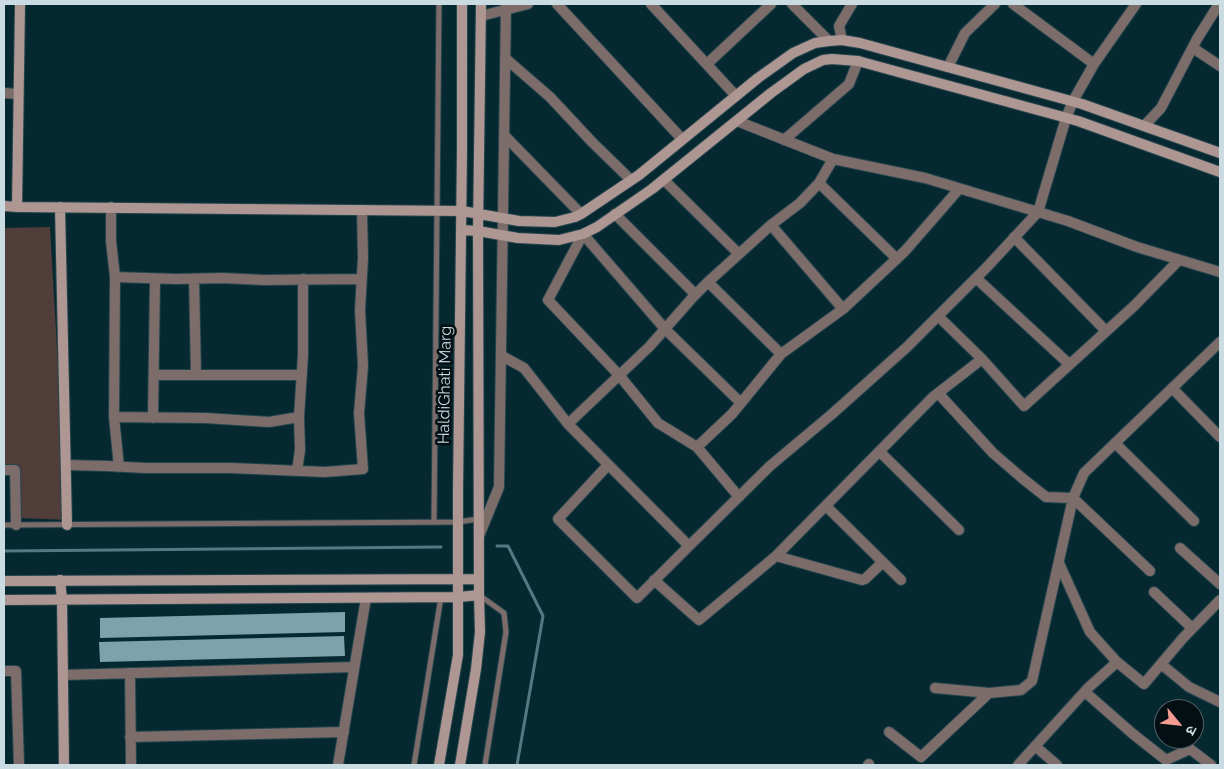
<!DOCTYPE html>
<html>
<head>
<meta charset="utf-8">
<style>
  body { margin:0 }
  #map { position:relative; width:1224px; height:769px; overflow:hidden; background:#062831; font-family:Raleway,"Noto Sans Devanagari",sans-serif }
  canvas { display:block }
  .frame { position:absolute; inset:0; border:5px solid #cadce2; pointer-events:none }
  .north { position:absolute; left:1154px; top:699px; width:50px; height:50px; box-sizing:border-box; background:#030f13; border:1px solid #536166; border-radius:50%; rotate:118deg; font-size:14px; font-weight:700; line-height:20px; text-align:center; color:#cadce2 }
  .north::after { content:''; display:block; margin:auto; width:18px; height:22px; background:#f59c92; clip-path:polygon(50% 0,100% 100%,50% 72%,0 100%) }
</style>
</head>
<body>
<div id="map">
<canvas width="1224" height="769"></canvas>
<div class="frame"></div>
<div class="north">उ</div>
</div>
<script>
const g = document.querySelector('canvas').getContext('2d');
g.lineJoin = 'round';
function fill(path, color) { g.fillStyle = color; g.fill(path, 'evenodd'); }
const toPath = rows => new Path2D(rows.map(r => 'M' + r).join(''));
function trace(path, color, width, dash) { g.strokeStyle = color; g.lineWidth = width; g.lineCap = dash ? 'butt' : 'round'; g.setLineDash(dash || []); g.stroke(path); }
function label(font, color, halo, rows, align = 'center') {
  g.font = font + ' Raleway,sans-serif'; g.lineWidth = 5; g.setLineDash([]); g.textBaseline = 'middle'; g.strokeStyle = halo; g.fillStyle = color; for (const [text, x, y, turn = 0] of rows) {
    g.save(); g.translate(x, y); g.rotate((+turn || 0) * Math.PI / 180); g.textAlign = isNaN(turn) ? turn : align; if (halo) g.strokeText(text, 0, 0); g.fillText(text, 0, 0); g.restore();
  }
}
fill(toPath([
  [50,227,67,520,20,518,19,465,4,464,4,228]
]), '#513d3a');
trace(toPath([
  [497,546,508,546,543,616,517,765],
  [4,551,441,547]
]), '#567883', 3);
fill(toPath([
  [345,612,345,632,100,638,100,618],
  [344,636,345,656,100,662,99,642]
]), '#7ea1ad');
const lane = toPath([
  [434,522,439,4],
  [4,525,458,522,478,519],
  [479,595,504,613,506,632,485,765],
  [414,765,441,597]
]);
const street = toPath([
  [557,4,682,139],
  [651,4,736,96],
  [792,4,829,41],
  [1013,4,1094,64],
  [481,16,528,4],
  [842,40,839,26,852,4],
  [1193,48,1220,66],
  [505,58,550,97,592,142,631,180],
  [707,64,771,4],
  [948,67,965,33,995,4],
  [4,93,18,94],
  [737,121,833,159],
  [1144,126,1161,108,1197,39,1219,4],
  [504,135,581,214],
  [784,140,849,84,858,61],
  [664,180,739,254],
  [819,183,897,259],
  [111,207,111,241,115,277,114,417,119,467],
  [615,214,695,294],
  [771,225,843,309],
  [1014,237,1106,331],
  [115,277,176,279,222,278,264,280,362,279],
  [976,278,1069,364],
  [194,279,196,374],
  [708,282,781,354],
  [938,316,982,359],
  [502,356,524,368,568,424,689,546,770,466,832,414,907,347,986,268,1038,212,1066,118,1073,101,1094,64,1136,4],
  [155,375,302,375],
  [1172,388,1220,437],
  [938,393,993,453,1022,478,1046,497,1073,498,1150,571],
  [114,417,205,418,269,422,299,417],
  [153,418,155,279],
  [568,424,650,346,693,297,708,282,771,225,800,203,819,183,833,159,925,178,1068,221,1137,247,1220,272],
  [1115,443,1194,521],
  [697,447,732,414,781,354,843,309,905,251,959,189],
  [880,452,959,530],
  [66,465,107,466,145,468,231,468,325,472,363,469,359,413,363,366,360,310,363,258,362,210],
  [608,465,558,519,637,598,689,546],
  [4,470,15,470,16,525],
  [297,471,300,450,299,417,303,355,303,279],
  [739,497,697,447,658,423,619,375,548,300,583,234,665,329,741,403],
  [826,506,901,580],
  [479,536,499,487,506,4],
  [1180,548,1220,584],
  [776,556,862,580,865,579,883,562],
  [1059,563,1090,632,1117,662,1144,684,1183,638,1220,600],
  [654,580,699,620,776,556,933,397,982,359,1024,406,1134,306,1179,260],
  [1154,592,1192,628],
  [1161,664,1189,687,1220,702],
  [4,671,16,671,19,765],
  [130,673,131,765],
  [63,675,354,667],
  [935,688,989,693],
  [1085,692,1133,734,1166,760,1190,749,1211,765],
  [889,732,921,757,989,693,1021,690,1032,681,1073,498,1084,473,1220,342],
  [130,737,344,732],
  [1035,746,1057,765],
  [338,765,366,598],
  [868,765,869,764],
  [1018,765,1088,688,1117,662]
]);
const secondary = toPath([
  [4,206,17,207,20,4],
  [17,207,462,211,519,221,555,222,575,217,581,214,639,175,758,78,793,53,815,43,829,41,842,40,860,43,1082,104,1220,153],
  [60,207,67,525],
  [462,230,478,231,518,238,559,240,583,234,597,227,652,189,771,93,804,69,823,60,832,59,858,61,1078,121,1220,172],
  [60,580,62,599,64,765],
  [4,581,479,579],
  [4,600,459,597,479,595],
  [439,765,458,655,458,490,462,149,462,4],
  [460,765,476,669,480,632,479,595,478,231,481,4]
]);
trace(lane, '#25454d', 7);
trace(street, '#25454d', 12);
trace(secondary, '#25454d', 12);
trace(lane, '#7c6d6b', 5);
trace(street, '#7c6d6b', 10);
trace(secondary, '#ae9693', 10);
label('16px', '#cadce2', '#030f13', [
  ["HaldiGhati Marg",445,385,-89]
]);
</script>
</body>
</html>
